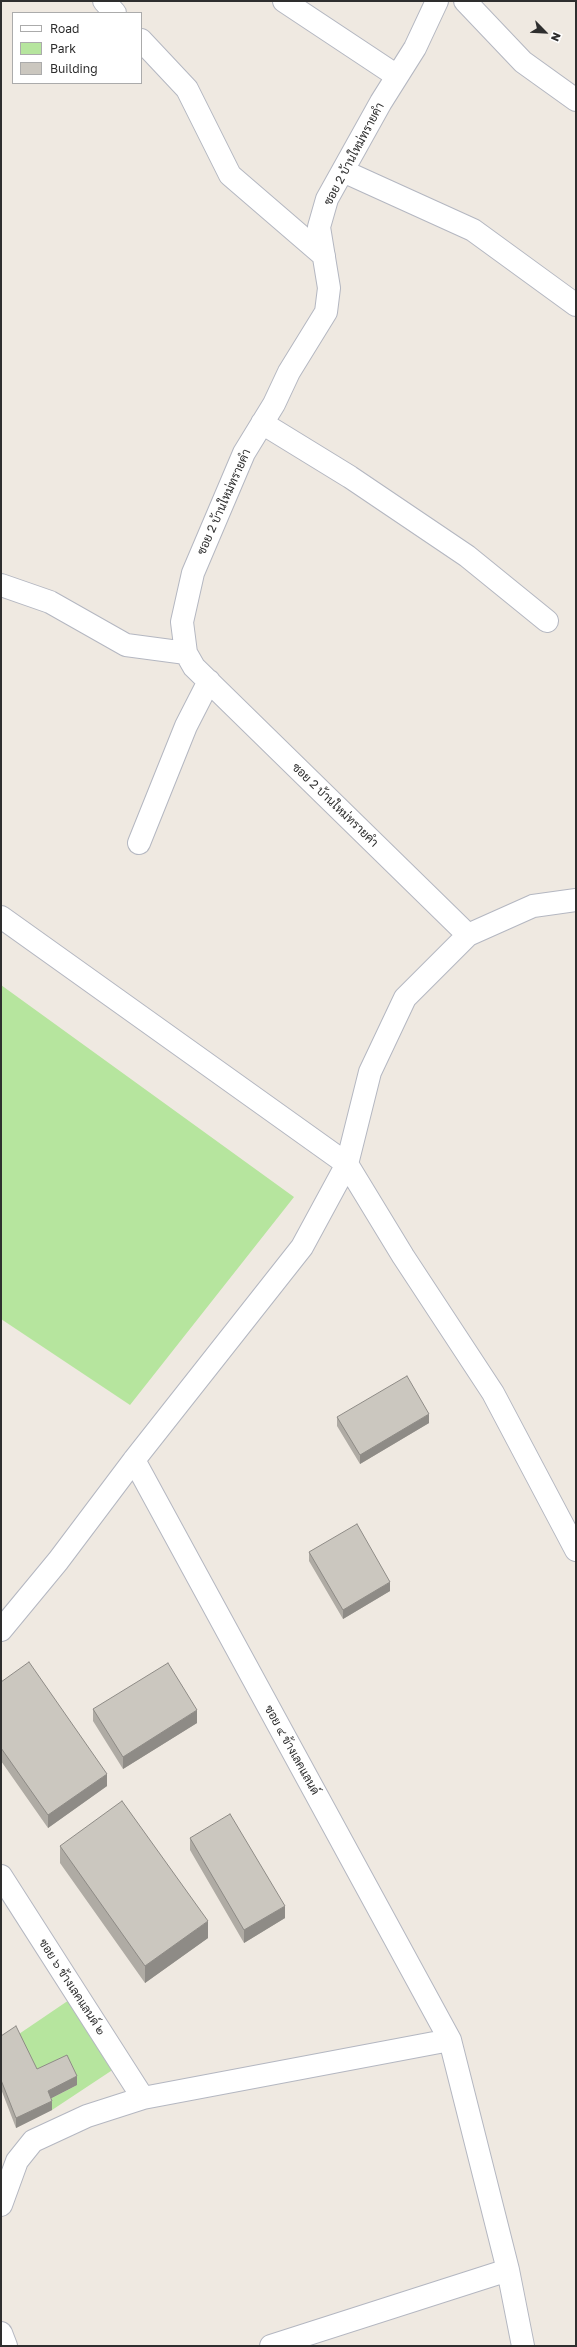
<!DOCTYPE html>
<html>
<head>
<meta charset="utf-8">
<style>
  body { margin:0 }
  #map { position:relative; width:577px; height:2347px; overflow:hidden; background:#efe9e1; font-family:"Golos Text",sans-serif }
  canvas { display:block }
  .frame { position:absolute; inset:0; border:2px solid #2e2e2e; pointer-events:none }
  .legend { position:absolute; left:12px; top:12px; width:130px; height:72px; box-sizing:border-box; background:#fff; border:1px solid #ababab; margin:0; padding:5px 7px; list-style:none; font-size:12px; color:#2e2e2e }
  .legend li { display:flex; align-items:center; gap:8px; height:20px }
  .legend b { width:20px; border:1px solid #ababab }
  .north { position:absolute; left:525px; top:12px; width:40px; height:40px; -webkit-text-stroke:3px #fff; paint-order:stroke; rotate:114deg; font-size:11px; font-weight:700; line-height:16px; text-align:center; color:#2e2e2e }
  .north::after { content:''; display:block; margin:auto; width:14px; height:18px; background:#2e2e2e; clip-path:polygon(50% 0,100% 100%,50% 72%,0 100%) }
</style>
</head>
<body>
<div id="map">
<canvas width="577" height="2347"></canvas>
<div class="frame"></div>
<ul class="legend">
<li><b style="height:5px;background:#fff"></b>Road</li>
<li><b style="height:11px;background:#b6e59e"></b>Park</li>
<li><b style="height:11px;background:#cbc7bf"></b>Building</li>
</ul>
<div class="north">N</div>
</div>
<script>
const g = document.querySelector('canvas').getContext('2d');
g.lineJoin = 'round';
function fill(path, color) { g.fillStyle = color; g.fill(path, 'evenodd'); }
const toPath = rows => new Path2D(rows.map(r => 'M' + r).join(''));
function trace(path, color, width, dash) { g.strokeStyle = color; g.lineWidth = width; g.lineCap = dash ? 'butt' : 'round'; g.setLineDash(dash || []); g.stroke(path); }
function label(font, color, halo, rows, align = 'center') {
  g.font = font + ' "Golos Text",Sarabun,sans-serif'; g.lineWidth = 3; g.setLineDash([]); g.textBaseline = 'middle'; g.strokeStyle = halo; g.fillStyle = color; for (const [text, x, y, turn = 0] of rows) {
    g.save(); g.translate(x, y); g.rotate((+turn || 0) * Math.PI / 180); g.textAlign = isNaN(turn) ? turn : align; if (halo) g.strokeText(text, 0, 0); g.fillText(text, 0, 0); g.restore();
  }
}
fill(toPath([
  [1,985,294,1197,130,1405,1,1319],
  [72,1998,117,2067,52,2110,48,2100,77,2085,37,2078,16,2036]
]), '#b6e59e');
const minor = toPath([
  [104,1,115,13],
  [284,1,397,76],
  [437,1,415,48,381,102,327,199,319,227,329,288,326,312,289,372,274,404,244,453,193,573,182,622,186,653,194,667,468,935],
  [465,1,523,62,576,100],
  [141,40,187,89,230,175,324,256],
  [343,171,473,230,576,305],
  [262,423,350,477,467,556,547,621],
  [1,585,50,602,126,645,186,653],
  [139,843,186,726,209,681],
  [1,917,347,1164,403,1256,493,1393,576,1550],
  [134,1460,450,2040,508,2270,523,2346],
  [1,1630,58,1561,134,1460,302,1247,347,1164,370,1072,405,998,468,935,533,906,576,900],
  [1,1876,143,2098],
  [1,2205,17,2161,33,2141,87,2116,143,2098,450,2040],
  [1,2333,6,2346],
  [271,2346,508,2270]
]);
trace(minor, '#b4b7c1', 24);
trace(minor, '#fff', 22);
fill(toPath([
  [337,1417,429,1423,360,1464,337,1426],
  [309,1552,390,1591,343,1619,309,1561],
  [1,1682,107,1786,48,1828,1,1761],
  [93,1709,197,1723,123,1769,93,1721],
  [190,1838,285,1918,244,1943,190,1850],
  [60,1846,208,1938,145,1983,60,1863],
  [1,2036,37,2069,77,2085,51,2098,52,2110,16,2128,1,2089]
]), '#afaba4');
fill(toPath([
  [429,1414,429,1423,360,1464,360,1455],
  [390,1582,390,1591,343,1619,343,1610],
  [197,1710,197,1723,123,1769,123,1757],
  [107,1774,107,1786,48,1828,48,1815],
  [285,1906,285,1918,244,1943,244,1930],
  [208,1921,208,1938,145,1983,145,1966],
  [77,2076,77,2085,48,2100,48,2091],
  [52,2101,52,2110,16,2128,16,2118]
]), '#8e8b86');
const building = toPath([
  [407,1376,429,1414,360,1455,337,1417,407,1376],
  [357,1524,390,1582,343,1610,309,1552,357,1524],
  [29,1662,107,1774,48,1815,1,1748,1,1682,29,1662],
  [168,1663,197,1710,123,1757,93,1709,168,1663],
  [122,1801,208,1921,145,1966,60,1846,122,1801],
  [230,1814,285,1906,244,1930,190,1838,230,1814],
  [16,2026,37,2069,67,2055,77,2076,48,2091,52,2101,16,2118,1,2080,1,2036,16,2026]
]);
fill(building, '#cbc7bf');
trace(building, '#8e8b86', 1);
label('12px', '#2e2e2e', '#fff', [
  ["ซอย 2 บ้านใหม่ทรายคำ",354,154,-62],
  ["ซอย 2 บ้านใหม่ทรายคำ",224,502,-66],
  ["ซอย 2 บ้านใหม่ทรายคำ",335,805,44],
  ["ซอย ๔ ข้างเลคแลนด์",292,1750,61],
  ["ซอย ๖ ข้างเลคแลนด์ ๒",72,1987,57]
]);
</script>
</body>
</html>
